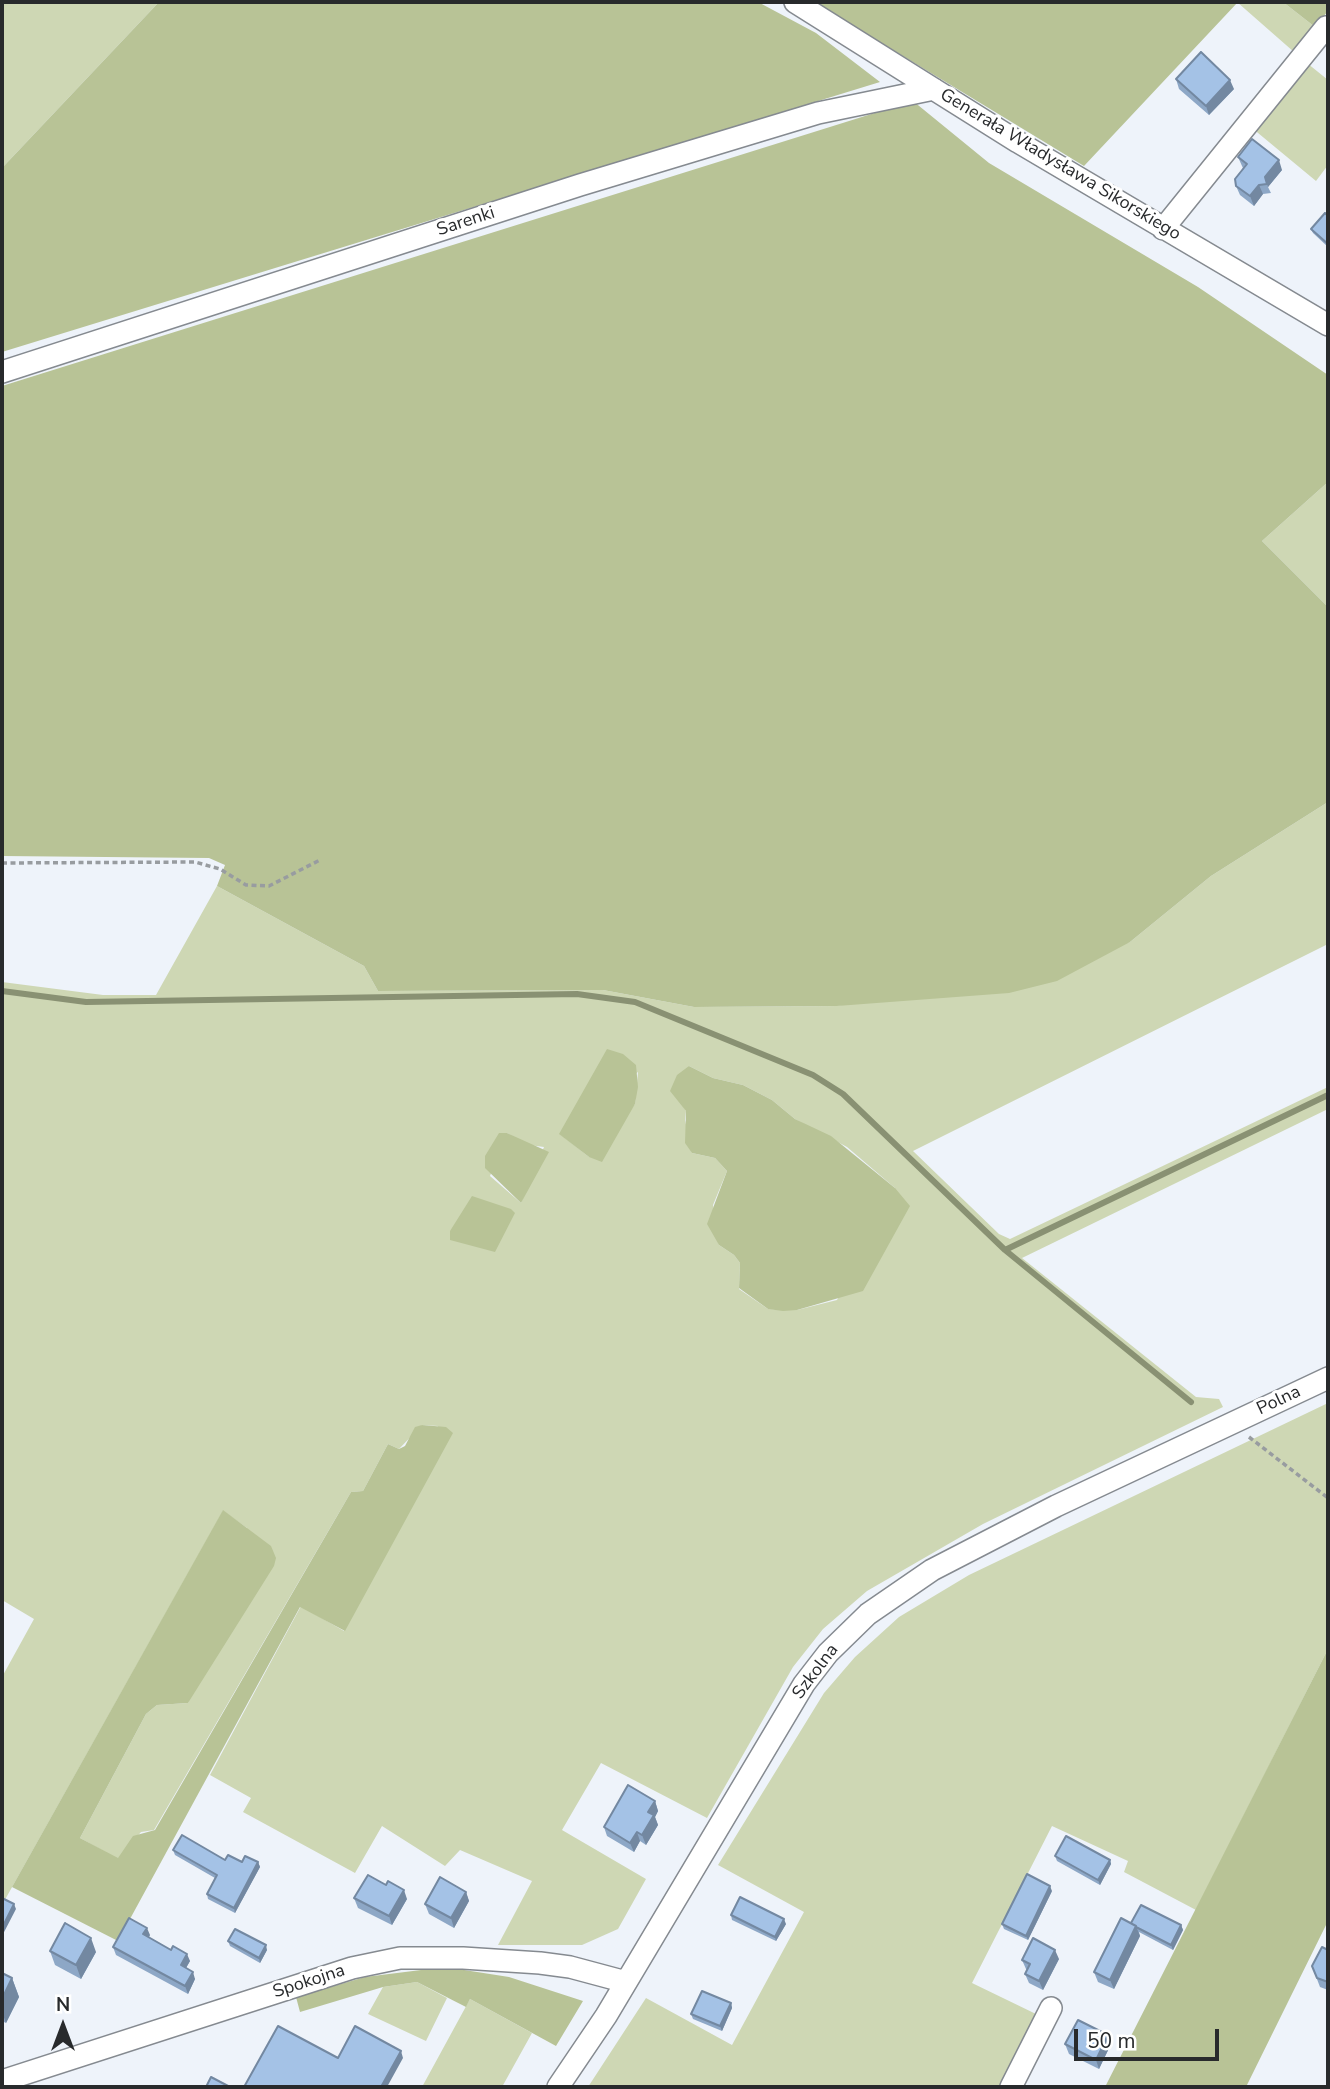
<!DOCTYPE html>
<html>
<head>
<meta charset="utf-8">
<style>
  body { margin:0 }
  #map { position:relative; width:1330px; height:2089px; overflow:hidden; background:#eef3fa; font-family:"Nunito Sans",sans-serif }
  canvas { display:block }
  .frame { position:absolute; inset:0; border:4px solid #282a2c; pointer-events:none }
  .north { position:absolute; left:28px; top:1991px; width:70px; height:70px; -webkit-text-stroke:5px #fff; paint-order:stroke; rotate:0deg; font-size:19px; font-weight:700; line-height:28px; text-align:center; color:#282a2c }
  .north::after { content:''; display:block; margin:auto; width:24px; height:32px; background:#282a2c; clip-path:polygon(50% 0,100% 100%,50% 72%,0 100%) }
  .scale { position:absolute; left:1074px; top:2029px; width:145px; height:32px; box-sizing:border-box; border:4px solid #282a2c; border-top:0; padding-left:9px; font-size:21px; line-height:24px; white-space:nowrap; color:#282a2c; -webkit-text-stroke:5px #fff; paint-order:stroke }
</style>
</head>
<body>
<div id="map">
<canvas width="1330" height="2089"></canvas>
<div class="frame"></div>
<div class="north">N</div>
<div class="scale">50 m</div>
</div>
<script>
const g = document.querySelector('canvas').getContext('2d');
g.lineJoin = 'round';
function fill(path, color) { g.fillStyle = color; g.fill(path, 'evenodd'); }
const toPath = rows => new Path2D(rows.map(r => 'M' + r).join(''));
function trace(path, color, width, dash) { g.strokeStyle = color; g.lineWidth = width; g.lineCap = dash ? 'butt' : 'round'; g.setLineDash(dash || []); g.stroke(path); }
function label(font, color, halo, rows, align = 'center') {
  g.font = font + ' "Nunito Sans",sans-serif'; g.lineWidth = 6; g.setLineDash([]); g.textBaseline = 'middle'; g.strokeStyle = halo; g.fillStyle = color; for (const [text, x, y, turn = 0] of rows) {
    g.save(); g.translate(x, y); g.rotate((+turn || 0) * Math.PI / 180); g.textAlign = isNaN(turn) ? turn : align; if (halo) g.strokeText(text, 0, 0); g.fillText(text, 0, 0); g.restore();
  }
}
fill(toPath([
  [2,2,159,2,2,168],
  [1237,2,1283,2,1315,27,1294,52],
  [1307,63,1328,80,1328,165,1316,181,1252,128],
  [1328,482,1328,607,1262,541],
  [1328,802,1328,944,913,1151,999,1234,1010,1239,1328,1087,1328,1109,1022,1258,1196,1397,1219,1399,1223,1407,983,1524,867,1591,823,1629,793,1667,707,1818,601,1763,562,1830,646,1879,618,1929,582,1945,498,1945,532,1881,460,1850,445,1866,382,1826,355,1873,243,1812,251,1798,210,1775,301,1606,344,1631,438,1426,422,1425,399,1449,388,1444,363,1491,351,1492,154,1830,141,1832,118,1859,80,1838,146,1714,157,1705,188,1703,247,1528,223,1511,2,1905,2,1677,34,1619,2,1600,2,982,103,995,156,995,217,886,364,966,378,991,603,990,694,1007,837,1006,1130,942,1211,876],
  [689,1066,713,1078,743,1085,772,1100,795,1119,847,1147,895,1188,837,1300,797,1310,768,1309,739,1289,740,1263,734,1255,719,1245,713,1205,727,1171,715,1158,692,1153,685,1120,686,1111,681,1102],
  [638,1072,635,1104,589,1157,560,1134],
  [507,1133,529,1145,544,1147,521,1203,490,1176],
  [1328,1403,1328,1649,1196,1910,1124,1872,1128,1861,1052,1826,972,1983,1036,2014,1001,2087,588,2087,646,1998,732,2045,804,1912,718,1865,824,1693,855,1657,899,1617,969,1575],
  [417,1982,447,1998,426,2041,368,2014,383,1987],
  [470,1999,532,2033,502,2087,422,2087]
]), '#ced7b4');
fill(toPath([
  [159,2,758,2,816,33,880,82,2,352,2,168],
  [814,2,1238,2,1084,166],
  [1283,2,1328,2,1328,11,1315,27],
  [913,101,989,163,1198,287,1328,375,1328,482,1262,541,1328,607,1328,802,1211,876,1130,942,1057,981,1009,993,837,1006,694,1007,603,990,378,991,364,966,217,886,225,865,209,858,2,856,2,386],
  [607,1049,623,1054,636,1065,638,1087,635,1104,602,1162,589,1157,559,1134],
  [689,1066,713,1078,743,1085,772,1100,795,1119,831,1136,895,1188,910,1206,863,1291,797,1310,783,1311,768,1309,739,1288,740,1263,734,1255,719,1245,707,1224,727,1171,715,1158,692,1153,685,1143,686,1111,670,1091,677,1075],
  [499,1133,507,1133,549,1152,521,1203,485,1168,485,1156],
  [472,1196,511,1209,515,1213,495,1252,450,1240,450,1231],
  [422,1425,446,1427,453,1433,345,1631,300,1607,118,1941,12,1887,223,1510,271,1546,276,1558,274,1566,188,1703,157,1705,146,1714,80,1838,118,1858,133,1836,155,1830,351,1492,363,1491,388,1444,399,1449,405,1446,415,1427],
  [1328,1649,1328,1921,1246,2087,1105,2087],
  [445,1967,509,1977,583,2001,556,2046,470,1999,466,2007,417,1982,383,1987,300,2012,296,1997,365,1977]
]), '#b8c396');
trace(toPath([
  [2,991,86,1002,577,994,635,1002,813,1075,843,1094,1005,1250,1191,1402],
  [1005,1250,1328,1095]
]), '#899173', 6);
const minor = toPath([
  [795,2,1018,142,1328,325],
  [1163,229,1326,27],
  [2,372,580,185,818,113,934,89],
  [2,2081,352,1968,400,1958,463,1958,540,1963,570,1967,626,1982],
  [558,2087,606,2016,804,1684,828,1653,868,1614,932,1570,1056,1506,1328,1378],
  [1011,2087,1051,2008]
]);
trace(minor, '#858a90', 24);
trace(toPath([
  [2,863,195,862,220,869,246,885,269,886,320,860],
  [1249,1437,1328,1498]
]), '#989ca0', 3.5, [5, 3.5]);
trace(minor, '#fff', 21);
fill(toPath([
  [1176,79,1234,89,1209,115,1179,89],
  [1238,157,1282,170,1268,187,1271,193,1263,194,1254,206,1240,195,1236,186,1243,168,1242,166],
  [1328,216,1328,247,1313,233,1311,229],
  [655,1801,658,1811,655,1817,658,1825,646,1845,640,1841,634,1852,607,1836,604,1827],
  [173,1850,225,1860,258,1862,260,1867,235,1913,208,1899,207,1894,215,1878,175,1855],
  [1055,1856,1110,1860,1111,1864,1100,1885,1057,1861],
  [1052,1891,1028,1940,1004,1929,1002,1924],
  [466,1892,469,1901,454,1928,429,1914,425,1904],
  [354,1898,407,1899,392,1925,358,1908],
  [731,1915,786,1924,776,1941,732,1920],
  [1131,1923,1181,1925,1183,1930,1173,1950,1139,1932,1140,1936,1114,1989,1098,1982,1094,1972],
  [150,1935,149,1937,190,1961,186,1968,195,1979,188,1994,116,1955,113,1947],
  [228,1941,267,1950,260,1963,230,1946],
  [1328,1950,1328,1990,1320,1987,1312,1966],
  [50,1951,96,1952,81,1979,55,1965],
  [1059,1959,1043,1990,1029,1983,1025,1974,1027,1970,1026,1969,1022,1960],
  [2,1973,12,1978,19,1997,6,2023,2,2021],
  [731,2003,732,2008,722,2031,693,2019,691,2014],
  [1108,2035,1111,2044,1099,2069,1069,2054,1065,2044]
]), '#8da7c6');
fill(toPath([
  [1230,80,1234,89,1209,115,1206,106],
  [1279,160,1282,170,1268,187,1265,177],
  [1259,185,1263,194,1254,206,1250,196],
  [655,1801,658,1811,655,1817,658,1825,646,1845,642,1835,648,1812],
  [637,1832,640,1841,634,1852,630,1843],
  [1110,1860,1111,1864,1100,1885,1098,1880],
  [258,1862,260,1867,235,1913,234,1908],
  [1050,1886,1052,1891,1028,1940,1026,1936],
  [404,1890,407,1899,392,1925,389,1916],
  [466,1892,469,1901,454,1928,451,1918],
  [14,1904,16,1909,2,1936,2,1928],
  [784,1919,786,1924,776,1941,775,1937],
  [1181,1925,1183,1930,1173,1950,1171,1945],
  [1136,1926,1140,1936,1114,1989,1110,1980],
  [147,1928,150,1935,146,1942,143,1934],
  [91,1938,96,1952,81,1979,76,1965],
  [266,1945,267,1950,260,1963,259,1958],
  [1055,1950,1059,1959,1043,1990,1039,1981],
  [187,1954,190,1961,183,1973,181,1965],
  [193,1972,195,1979,188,1994,185,1986],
  [12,1978,19,1997,6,2023,2,2012,2,1999],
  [731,2003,732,2008,722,2031,720,2026],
  [1108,2035,1111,2044,1099,2069,1096,2060],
  [401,2051,403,2058,387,2087,381,2087]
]), '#7388a1');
const building = toPath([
  [1201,52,1230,80,1206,106,1176,79,1201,52],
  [1252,139,1279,160,1265,177,1267,184,1259,185,1250,196,1236,186,1235,179,1247,164,1238,157,1252,139],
  [1325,213,1328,216,1328,244,1311,229,1325,213],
  [628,1785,655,1801,648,1812,654,1815,642,1835,637,1832,630,1843,604,1827,628,1785],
  [182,1835,225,1860,228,1855,242,1862,245,1856,258,1862,234,1908,207,1894,217,1875,173,1850,182,1835],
  [1066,1836,1110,1860,1098,1880,1055,1856,1066,1836],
  [1027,1874,1050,1886,1026,1936,1002,1924,1027,1874],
  [368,1875,386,1885,388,1881,404,1890,389,1916,354,1898,368,1875],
  [440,1877,466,1892,451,1918,425,1904,440,1877],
  [740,1897,784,1919,775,1937,731,1915,740,1897],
  [2,1898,14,1904,2,1928,2,1898],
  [1141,1905,1181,1925,1171,1945,1136,1927,1136,1926,1131,1923,1141,1905],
  [129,1918,147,1928,143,1934,171,1950,173,1946,187,1954,181,1965,193,1972,185,1986,113,1947,129,1918],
  [1121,1918,1136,1926,1110,1980,1094,1972,1121,1918],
  [65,1923,91,1938,76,1965,50,1951,65,1923],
  [235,1929,266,1945,259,1958,228,1941,235,1929],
  [1033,1938,1055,1950,1039,1981,1025,1974,1030,1964,1022,1960,1033,1938],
  [1322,1947,1328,1950,1328,1982,1317,1978,1312,1966,1322,1947],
  [2,1973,12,1978,2,1999,2,1973],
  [702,1991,731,2003,720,2026,691,2014,702,1991],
  [1078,2020,1108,2035,1096,2060,1065,2044,1078,2020],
  [278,2026,338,2058,355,2026,401,2051,381,2087,244,2087,278,2026],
  [211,2077,230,2087,206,2087,211,2077]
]);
fill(building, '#a4c2e6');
trace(building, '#7388a1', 2);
label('18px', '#282a2c', '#fff', [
  ["Generała Władysława Sikorskiego",1060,165,31],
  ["Sarenki",466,222,-18],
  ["Polna",1279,1401,-25],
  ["Szkolna",816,1672,-53],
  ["Spokojna",309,1982,-18]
]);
</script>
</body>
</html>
